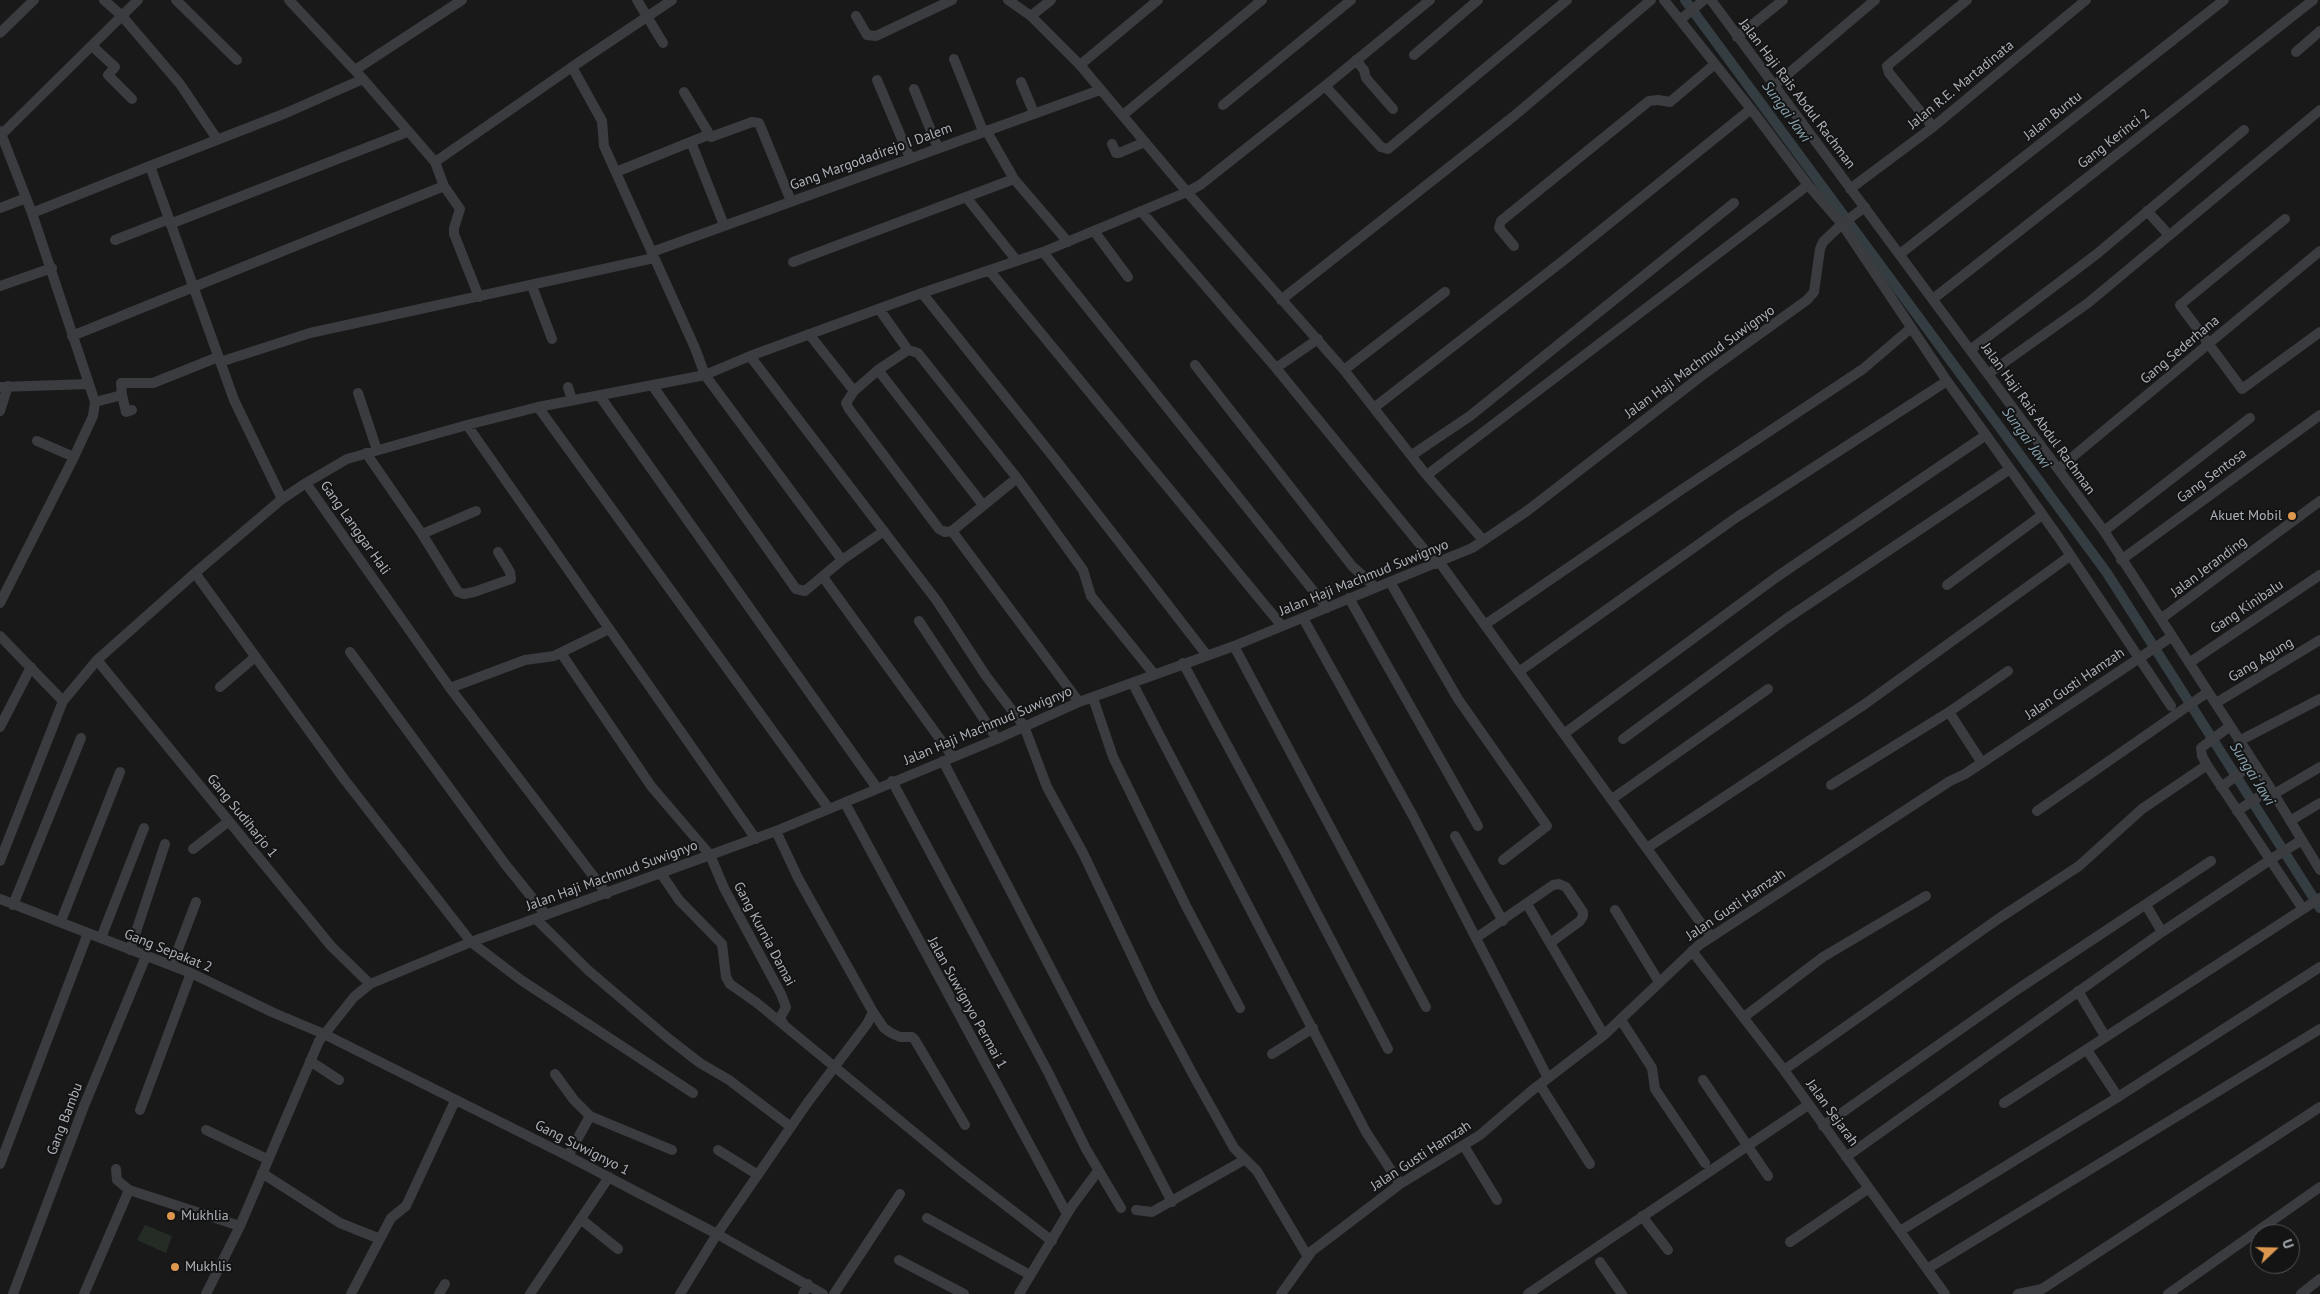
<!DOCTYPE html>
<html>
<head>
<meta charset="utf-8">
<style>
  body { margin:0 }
  #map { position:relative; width:2320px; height:1294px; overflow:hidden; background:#19191a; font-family:"PT Sans",sans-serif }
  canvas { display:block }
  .north { position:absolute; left:2250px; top:1224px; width:50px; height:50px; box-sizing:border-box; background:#141415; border:1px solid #515357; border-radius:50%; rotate:69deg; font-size:14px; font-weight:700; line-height:20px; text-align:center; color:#adb2b9 }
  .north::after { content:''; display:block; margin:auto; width:18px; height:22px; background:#dd974e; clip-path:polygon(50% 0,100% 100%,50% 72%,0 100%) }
</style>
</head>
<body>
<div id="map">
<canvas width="2320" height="1294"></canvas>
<div class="north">U</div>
</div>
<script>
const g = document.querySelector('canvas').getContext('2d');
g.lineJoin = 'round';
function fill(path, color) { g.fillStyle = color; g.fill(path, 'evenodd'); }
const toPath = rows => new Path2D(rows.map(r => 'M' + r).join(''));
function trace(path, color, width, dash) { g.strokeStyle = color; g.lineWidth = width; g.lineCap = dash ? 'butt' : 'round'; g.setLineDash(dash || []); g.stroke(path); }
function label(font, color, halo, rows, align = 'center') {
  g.font = font + ' "PT Sans",sans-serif'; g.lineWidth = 4; g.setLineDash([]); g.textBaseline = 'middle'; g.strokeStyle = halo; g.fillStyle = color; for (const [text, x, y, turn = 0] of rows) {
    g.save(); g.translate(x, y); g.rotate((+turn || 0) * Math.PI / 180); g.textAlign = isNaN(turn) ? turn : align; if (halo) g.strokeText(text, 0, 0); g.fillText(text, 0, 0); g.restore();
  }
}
fill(toPath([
  [145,1225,172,1236,166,1253,137,1240]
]), '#252c25');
trace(toPath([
  [1685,0,2107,573,2320,908]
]), '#343d42', 10);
trace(toPath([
  [104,0,122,16,180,84,217,139],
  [176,0,237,60],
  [289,0,363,79,435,162,444,186,460,209,454,228,454,234,479,297],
  [637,0,663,43],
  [1008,0,1031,16,1080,65,1187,192,1344,370,1424,472,1483,540],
  [1711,0,2104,531,2271,789,2320,870],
  [856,16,867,35,876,36,952,0],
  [1031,16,1051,0],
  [1680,20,1704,0],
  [0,33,34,0],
  [1737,37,1783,0],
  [92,46,115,67,108,75,132,99],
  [2296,52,2320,31],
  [1414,55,1478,0],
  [954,59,983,131],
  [1356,60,1364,70,1366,78,1393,109],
  [1080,65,1158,0],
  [572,67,672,0],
  [355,70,462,0],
  [877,80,910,158],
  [1021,82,1034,113],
  [1775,85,1875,0],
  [1325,86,1381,147,1388,149,1567,0],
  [914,89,938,148],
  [684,92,711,137,752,122,759,123,791,201],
  [1223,105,1351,0],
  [1123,115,1262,0],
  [1933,127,1889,73,1887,66,1967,0],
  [986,130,1014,179,1068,242],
  [0,131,32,213,95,402,93,416,74,457,0,603],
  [2,134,138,0],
  [691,142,724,225],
  [1112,144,1116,153,1119,153,1145,142],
  [435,162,572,67,602,121,604,146,695,348,705,375,842,560],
  [150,166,286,113,363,79],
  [616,172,708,135],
  [1850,189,1933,127,2086,0],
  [966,197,1017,261],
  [0,208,26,198],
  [1141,211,1276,368,1436,564],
  [2147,211,2169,235],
  [32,213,150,166,234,400,282,499],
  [2285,219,2180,305,2242,389,2320,332],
  [170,224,407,132],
  [1094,231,1128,277],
  [115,240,169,219],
  [1514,246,1499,228,1501,221,1649,101,1658,100,1670,102,1715,64],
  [652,252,1100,90],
  [1043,252,1327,608],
  [1900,254,2224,0],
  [793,262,1014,179],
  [989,270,1282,626],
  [0,286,52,268],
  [532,286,552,339],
  [922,293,1055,459,1206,654],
  [1933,299,2313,0],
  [1281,300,1514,116,1651,0],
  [879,309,908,350],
  [809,334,854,391,846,403,849,409,939,529,945,532,952,531,1079,702],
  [72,336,444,186],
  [1970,350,2098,253,2244,130],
  [750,356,937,601,986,676,1024,726,1047,787,1083,853,1153,1000,1197,1082,1234,1148,1257,1171,1308,1257],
  [220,362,310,333,654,258],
  [1195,365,1352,566,1375,587],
  [1276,368,1318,339],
  [878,370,983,505],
  [1344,370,1445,292],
  [1988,374,2088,303,2320,110],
  [652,385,796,589,805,591,842,560,884,531],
  [0,387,89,384],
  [568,387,572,400],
  [854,391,878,370,908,350,918,353,1017,478,1083,570,1091,596,1154,674],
  [358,393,377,450],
  [122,395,121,383,153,383,218,357],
  [599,395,877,788],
  [95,402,122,395,126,412,132,410],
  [538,407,829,809],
  [1375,407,1564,260,1751,109],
  [0,411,8,386],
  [467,425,756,839],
  [1986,435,2059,538,2171,706],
  [37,441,74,457],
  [366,453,422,534,458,592,464,594,474,592,511,579,510,572,498,552],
  [1412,455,1470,416,1734,203],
  [2058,469,2320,251],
  [1427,475,1808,185],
  [306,483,347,459,467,425,538,407,705,375,750,356,922,293,1043,252,1187,192,1200,185,1325,86,1430,0],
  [952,531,1017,478],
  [2104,531,2250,418],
  [422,534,476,511],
  [2121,560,2320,415],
  [1440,563,1711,937],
  [195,573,344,779,471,942,521,980,693,1093],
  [823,577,953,757],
  [1390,582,1458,699,1547,826,1503,860],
  [1947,585,2042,515],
  [1349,598,1478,826],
  [1303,618,1413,816,1548,1078],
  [2162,618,2320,501],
  [919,621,997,739],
  [1486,624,1684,488,1863,369,1911,328],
  [0,636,63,701],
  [1234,646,1426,1007],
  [350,652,505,864,546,915],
  [561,653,651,786,710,855,724,888,781,994,786,1007,780,1018,784,1025],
  [97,660,331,946,370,984],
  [1183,663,1286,854,1388,1049],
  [2189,663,2320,575],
  [1520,671,1737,517,1947,381],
  [1133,684,1366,1132,1400,1184],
  [220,687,255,657],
  [450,688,525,660,554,656,609,629],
  [1093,698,1113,757,1186,906,1240,1008],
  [2216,703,2320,640],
  [1949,712,1982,763],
  [0,727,31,667],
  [1565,733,1778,576,1986,435,1947,381,1842,224,1808,185,1751,109,1664,0],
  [1623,739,1786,619,2010,469],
  [2239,741,2320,699],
  [943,761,1172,1202],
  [2207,765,2303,909],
  [892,781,1048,1072,1086,1149,1121,1208],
  [1831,785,1949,712,2008,671],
  [2221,787,2254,763],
  [2274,794,2320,767],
  [1612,799,1768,689],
  [845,803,1067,1214],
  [2037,811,2208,692],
  [2237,811,2271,789],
  [2290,821,2320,803],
  [1455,836,1503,921],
  [1647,848,1865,704,2070,556],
  [193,849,229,821],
  [0,861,63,701,97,660,195,573,282,499,306,483,450,688,607,894],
  [662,875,679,900,722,944,726,977,730,984,757,1003,960,1170,1052,1241],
  [0,899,191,973,274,1013,324,1034,568,1156,717,1234,823,1294],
  [1527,904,1604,1035],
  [13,905,81,738],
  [2146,905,2162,932],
  [1615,910,1659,982],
  [536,919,589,971,669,1039,700,1063,729,1080,791,1127],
  [61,921,120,772],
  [101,938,144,828],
  [1476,938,1553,885,1559,884,1566,887,1583,912,1583,916,1580,921,1550,943],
  [130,950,165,844],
  [1692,951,1784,1070,1945,1294],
  [172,965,196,902],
  [2078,991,2105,1036],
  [873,1012,884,1028,891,1033,900,1037,912,1037,915,1040,965,1125],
  [1744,1017,1823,957,1926,896],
  [1621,1020,1652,1068,1655,1089,1705,1163],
  [2087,1050,2118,1097],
  [1272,1054,1313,1028],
  [310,1061,339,1080],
  [1784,1070,1998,919,2079,866,2142,809,2207,765,2202,756,2201,748,2230,726],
  [555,1074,574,1100,590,1116,568,1156],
  [1703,1080,1768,1176],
  [1540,1085,1590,1164],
  [2004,1103,2320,898],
  [140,1110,191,973],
  [590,1116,672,1150],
  [1823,1126,2015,991,2211,861],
  [206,1130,267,1159],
  [1464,1146,1497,1200],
  [718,1150,758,1175],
  [1846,1157,2162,932,2276,856,2302,840],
  [0,1164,88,933],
  [116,1169,117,1180,129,1190],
  [262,1173,340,1223,380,1239],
  [1136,1210,1152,1212,1244,1160],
  [1642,1216,1668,1250],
  [927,1218,1030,1275],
  [582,1220,618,1249],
  [1900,1231,2118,1097,2320,967],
  [1790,1242,1869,1188],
  [899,1260,964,1294],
  [1600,1262,1622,1294],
  [1927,1269,2320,1029],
  [13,1294,84,1106,146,956],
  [84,1294,129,1190,240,1226],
  [206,1294,240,1226,319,1041,354,997,370,984,471,942,776,831,997,739,1079,702,1234,646,1472,548,1527,511,1700,377,1807,300,1814,292,1820,249,1823,242,1842,224,1865,207],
  [351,1294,391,1218,406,1206,455,1101],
  [439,1294,445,1284],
  [530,1294,609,1177],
  [680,1294,717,1234,808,1102,867,1024,873,1012,798,878,776,831],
  [803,1294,808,1284],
  [834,1294,900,1194],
  [1019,1294,1072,1206,1098,1171],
  [1281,1294,1312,1251,1400,1184,1480,1135,1530,1092,1604,1035,1699,945,1950,781,1965,774,2171,637],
  [1528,1294,1808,1105],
  [2018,1294,2042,1289,2320,1107],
  [2168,1294,2320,1187],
  [2301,1294,2320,1279]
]), '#3a3c3f', 10);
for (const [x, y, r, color] of [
  [2292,516,5,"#dd974e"],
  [171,1216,5,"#dd974e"],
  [175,1267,5,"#dd974e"]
]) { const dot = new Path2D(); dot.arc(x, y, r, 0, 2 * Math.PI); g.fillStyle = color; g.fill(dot); trace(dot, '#141415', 2); }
label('14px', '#adb2b9', '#141415', [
  ["Jalan R.E. Martadinata",1961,85,-39],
  ["Jalan Haji Rais Abdul Rachman",1797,94,53],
  ["Jalan Buntu",2053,116,-38],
  ["Gang Kerinci 2",2114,139,-38],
  ["Gang Margodadirejo I Dalem",871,157,-20],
  ["Gang Sederhana",2180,350,-40],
  ["Jalan Haji Machmud Suwignyo",1700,362,-36],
  ["Jalan Haji Rais Abdul Rachman",2038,419,54],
  ["Gang Sentosa",2212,476,-36],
  ["Gang Langgar Hali",355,528,55],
  ["Jalan Jeranding",2209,567,-37],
  ["Jalan Haji Machmud Suwignyo",1364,578,-22],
  ["Gang Kinibalu",2247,607,-34],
  ["Gang Agung",2261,660,-31],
  ["Jalan Gusti Hamzah",2075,684,-34],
  ["Jalan Haji Machmud Suwignyo",988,726,-23],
  ["Gang Sudiharjo 1",242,816,51],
  ["Jalan Haji Machmud Suwignyo",612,876,-20],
  ["Jalan Gusti Hamzah",1736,905,-34],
  ["Gang Kurnia Damai",764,934,62],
  ["Gang Sepakat 2",168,951,22],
  ["Jalan Suwignyo Permai 1",967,1003,61],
  ["Jalan Sejarah",1832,1113,54],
  ["Gang Bambu",65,1119,-69],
  ["Gang Suwignyo 1",582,1148,27],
  ["Jalan Gusti Hamzah",1421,1156,-33]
]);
label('14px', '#adb2b9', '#141415', [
  ["Akuet Mobil",2282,516,"right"],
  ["Mukhlia",181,1216],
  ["Mukhlis",185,1267]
], 'left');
label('italic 15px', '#88a3af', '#141415', [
  ["Sungai Jawi",1786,112,54],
  ["Sungai Jawi",2026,438,54],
  ["Sungai Jawi",2252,774,58]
]);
</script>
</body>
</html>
